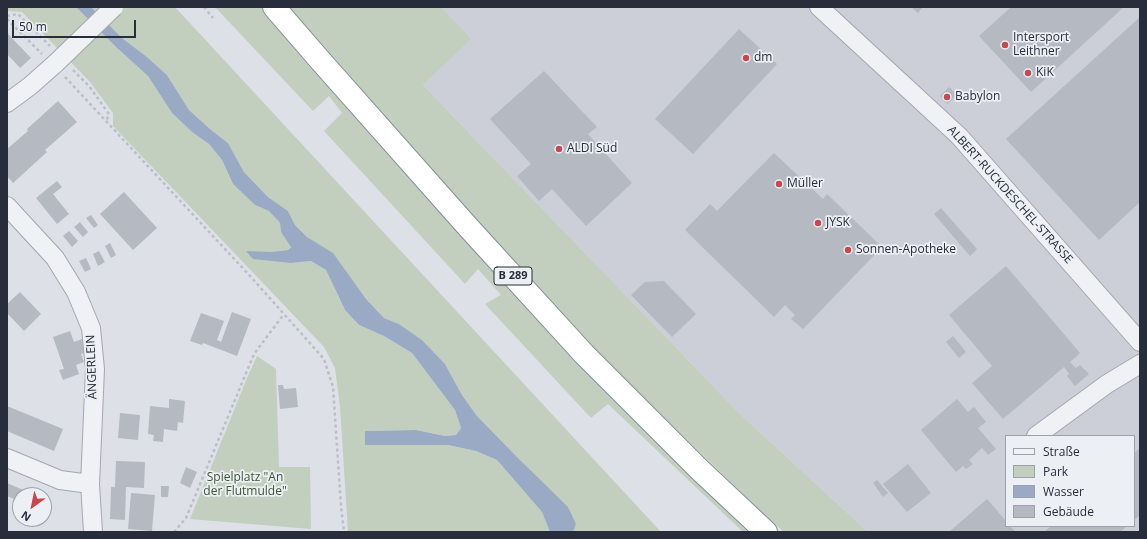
<!DOCTYPE html>
<html>
<head>
<meta charset="utf-8">
<style>
  body { margin:0 }
  #map { position:relative; width:1147px; height:539px; overflow:hidden; background:#dde0e6; font-family:"Open Sans",sans-serif }
  canvas { display:block }
  .frame { position:absolute; inset:0; border:8px solid #282d3b; pointer-events:none }
  .legend { position:absolute; left:1005px; top:435px; width:130px; height:92px; box-sizing:border-box; background:#eceff4; border:1px solid #9ea1aa; margin:0; padding:5px 7px; list-style:none; font-size:12px; color:#282d3b }
  .legend li { display:flex; align-items:center; gap:8px; height:20px }
  .legend b { width:20px; border:1px solid #9ea1aa }
  .north { position:absolute; left:12px; top:487px; width:40px; height:40px; box-sizing:border-box; background:#eceff4; border:1px solid #9ea1aa; border-radius:50%; rotate:213deg; font-size:11px; font-weight:700; line-height:16px; text-align:center; color:#282d3b }
  .north::after { content:''; display:block; margin:auto; width:14px; height:18px; background:#c44a50; clip-path:polygon(50% 0,100% 100%,50% 72%,0 100%) }
  .scale { position:absolute; left:12px; top:20px; width:124px; height:18px; box-sizing:border-box; border:2px solid #282d3b; border-top:0; padding-left:5px; font-size:12px; line-height:14px; white-space:nowrap; color:#282d3b; -webkit-text-stroke:3px #eceff4; paint-order:stroke }
</style>
</head>
<body>
<div id="map">
<canvas width="1147" height="539"></canvas>
<div class="frame"></div>
<ul class="legend">
<li><b style="height:5px;background:#f0f1f5"></b>Straße</li>
<li><b style="height:11px;background:#c2cfbf"></b>Park</li>
<li><b style="height:11px;background:#9aaac4"></b>Wasser</li>
<li><b style="height:11px;background:#b5b9c2"></b>Gebäude</li>
</ul>
<div class="north">N</div>
<div class="scale">50 m</div>
</div>
<script>
const g = document.querySelector('canvas').getContext('2d');
g.lineJoin = 'round';
function fill(path, color) { g.fillStyle = color; g.fill(path, 'evenodd'); }
const toPath = rows => new Path2D(rows.map(r => 'M' + r).join(''));
function trace(path, color, width, dash) { g.strokeStyle = color; g.lineWidth = width; g.lineCap = dash ? 'butt' : 'round'; g.setLineDash(dash || []); g.stroke(path); }
function label(font, color, halo, rows, align = 'center') {
  g.font = font + ' "Open Sans",sans-serif'; g.lineWidth = 3.5; g.setLineDash([]); g.textBaseline = 'middle'; g.strokeStyle = halo; g.fillStyle = color; for (const [text, x, y, turn = 0] of rows) {
    g.save(); g.translate(x, y); g.rotate((+turn || 0) * Math.PI / 180); g.textAlign = isNaN(turn) ? turn : align; if (halo) g.strokeText(text, 0, 0); g.fillText(text, 0, 0); g.restore();
  }
}
fill(toPath([
  [441,7,1140,7,1140,532,868,532,741,415,423,85,470,39],
  [1006,436,1134,436,1134,526,1006,526]
]), '#cccfd7');
fill(toPath([
  [7,7,76,7,117,48,148,76,172,113,192,132,209,144,222,160,233,184,255,205,269,211,280,223,281,232,291,246,288,250,271,252,291,263,311,261,326,270,345,310,359,325,384,336,412,353,455,410,461,428,456,435,445,436,416,430,365,431,365,445,448,445,476,451,497,460,542,512,550,532,348,532,340,407,335,368,324,347,113,126,113,113,90,82,22,12,7,11],
  [91,7,175,7,661,532,573,532,576,524,520,460,477,416,462,395,445,364,422,340,399,324,384,318,366,299,351,279,317,244,307,237,295,225,288,211,268,197,244,172,228,143,210,129,189,110,167,75,147,57,122,38],
  [215,7,262,7,285,35,754,532,743,532,608,404,591,418,485,304,501,295,478,269,465,284,324,131,342,113,329,96,313,111],
  [288,7,441,7,471,39,423,85,741,415,868,532,784,532,767,517,678,431,583,339,457,199],
  [257,356,276,369,279,467,310,467,311,529,190,519,247,378]
]), '#c2cfbf');
fill(toPath([
  [76,7,91,7,122,38,147,57,167,75,189,110,210,129,228,143,244,172,268,197,288,211,295,225,307,237,333,253,366,299,384,318,399,324,422,340,445,364,462,395,477,416,520,460,568,507,576,524,573,532,550,532,542,512,497,460,476,451,448,445,365,445,365,431,416,430,445,436,456,435,461,428,455,410,412,353,384,336,359,325,345,310,326,270,311,261,291,263,253,259,246,251,271,252,288,250,291,247,281,232,280,223,269,211,255,205,233,184,222,160,209,144,192,132,172,113,148,76,117,48]
]), '#9aaac4');
fill(toPath([
  [911,7,923,7,918,13],
  [1011,7,1124,7,1031,92,979,36],
  [1140,17,1140,202,1099,240,1006,139],
  [739,29,777,64,693,154,655,119],
  [7,33,31,58,20,68,7,54],
  [544,71,597,127,588,134,632,183,586,226,552,189,539,201,517,176,531,164,490,119],
  [949,87,957,95,947,104,940,96],
  [58,101,77,122,45,150,47,152,13,183,7,176,7,149,28,131,27,129],
  [774,153,823,199,827,194,882,247,803,329,791,319,795,315,785,305,774,317,685,230,710,204,717,211],
  [57,181,62,187,53,194,69,214,57,224,36,198],
  [124,192,157,228,133,250,100,214],
  [941,208,977,249,970,256,934,214],
  [91,215,98,225,94,228,86,218],
  [80,222,88,232,83,237,74,227],
  [69,231,78,241,72,247,63,236],
  [110,243,116,255,111,258,105,246],
  [99,251,105,262,98,266,93,254],
  [86,258,91,269,85,272,79,261],
  [1006,266,1080,353,1070,362,1076,368,1080,365,1089,374,1075,386,1067,376,1069,374,1064,367,1003,419,972,383,992,366,949,315],
  [664,281,696,314,672,337,631,295,645,282],
  [20,292,41,314,24,331,7,313,7,304],
  [232,312,251,319,237,356,203,343,202,345,190,341,201,313,224,321,217,340,221,342],
  [70,331,74,342,82,339,86,352,81,354,84,362,76,365,79,374,63,380,59,370,64,369,53,337],
  [953,336,966,352,959,358,946,342],
  [278,385,283,385,284,389,296,388,298,407,280,409],
  [169,399,185,401,183,423,178,422,177,431,164,429,163,442,153,441,154,435,148,434,150,406,169,408],
  [957,399,968,412,974,407,986,422,978,428,996,449,988,455,982,448,969,460,973,464,966,469,963,466,956,472,921,430],
  [7,406,63,429,54,451,7,431],
  [120,413,140,415,138,440,118,438],
  [1140,448,1140,515,1134,520,1134,453],
  [116,461,145,462,144,488,126,487,125,520,110,519,111,487,115,487],
  [908,464,931,493,907,512,883,484],
  [186,467,197,472,190,488,180,483],
  [877,480,888,493,883,497,873,483],
  [7,483,23,490,21,495,20,495,19,501,7,496],
  [161,486,169,486,168,497,161,497],
  [131,493,155,495,152,531,128,529],
  [987,499,1006,521,1006,526,1010,526,1016,532,949,532],
  [1051,526,1127,526,1120,532,1044,532]
]), '#b5b9c2');
const minor = toPath([
  [819,7,959,136,1140,342],
  [7,103,30,86,56,63],
  [7,206,55,258,76,292,91,328,95,369,90,484,93,532],
  [1036,436,1107,384,1140,364],
  [7,458,60,480,90,484]
]);
const highway = toPath([
  [274,7,319,59,468,227,584,354,700,470,766,532]
]);
trace(minor, '#a3a7af', 20);
trace(highway, '#868c9b', 24);
trace(toPath([
  [204,7,213,18],
  [7,16,18,14,50,46],
  [7,19,42,54],
  [73,70,89,86,109,114,106,122],
  [65,77,251,277,324,359,333,387,341,506,344,532],
  [174,532,186,518,254,354,284,314]
]), '#bcbec5', 2.5, [3, 3]);
trace(minor, '#f0f1f5', 18);
trace(highway, '#fff', 22);
const minorBridge = toPath([
  [56,63,114,7]
]);
trace(minorBridge, '#a3a7af', 20, []);
trace(minorBridge, '#f0f1f5', 18);
for (const [x, y, r, color] of [
  [1005,45,4,"#c44a50"],
  [746,58,4,"#c44a50"],
  [1028,73,4,"#c44a50"],
  [947,97,4,"#c44a50"],
  [559,149,4,"#c44a50"],
  [779,184,4,"#c44a50"],
  [818,223,4,"#c44a50"],
  [848,250,4,"#c44a50"]
]) { const dot = new Path2D(); dot.arc(x, y, r, 0, 2 * Math.PI); g.fillStyle = color; g.fill(dot); trace(dot, '#eceff4', 1.5); }
for (const [x, y, w] of [
  [513,276,38]
]) { const box = new Path2D(); box.roundRect(x - w / 2, y - 9, w, 18, 3); g.fillStyle = '#eceff4'; g.fill(box); trace(box, '#282d3b', 1); }
label('bold 11px', '#282d3b', null, [
  ["B 289",513,276]
]);
label('12px', '#282d3b', '#eceff4', [
  ["Intersport",1013,38],
  ["Leithner",1013,52],
  ["dm",754,58],
  ["KiK",1036,73],
  ["Babylon",955,97],
  ["ALDI Süd",567,149],
  ["Müller",787,184],
  ["JYSK",826,223],
  ["Sonnen-Apotheke",856,250]
], 'left');
label('12px', '#282d3b', '#eceff4', [
  ["ALBERT-RUCKDESCHEL-STRASSE",1010,195,48],
  ["ÄNGERLEIN",92,367,-92]
]);
label('12px', '#395636', '#eceff4', [
  ["Spielplatz \"An",245,478],
  ["der Flutmulde\"",245,492]
]);
</script>
</body>
</html>
